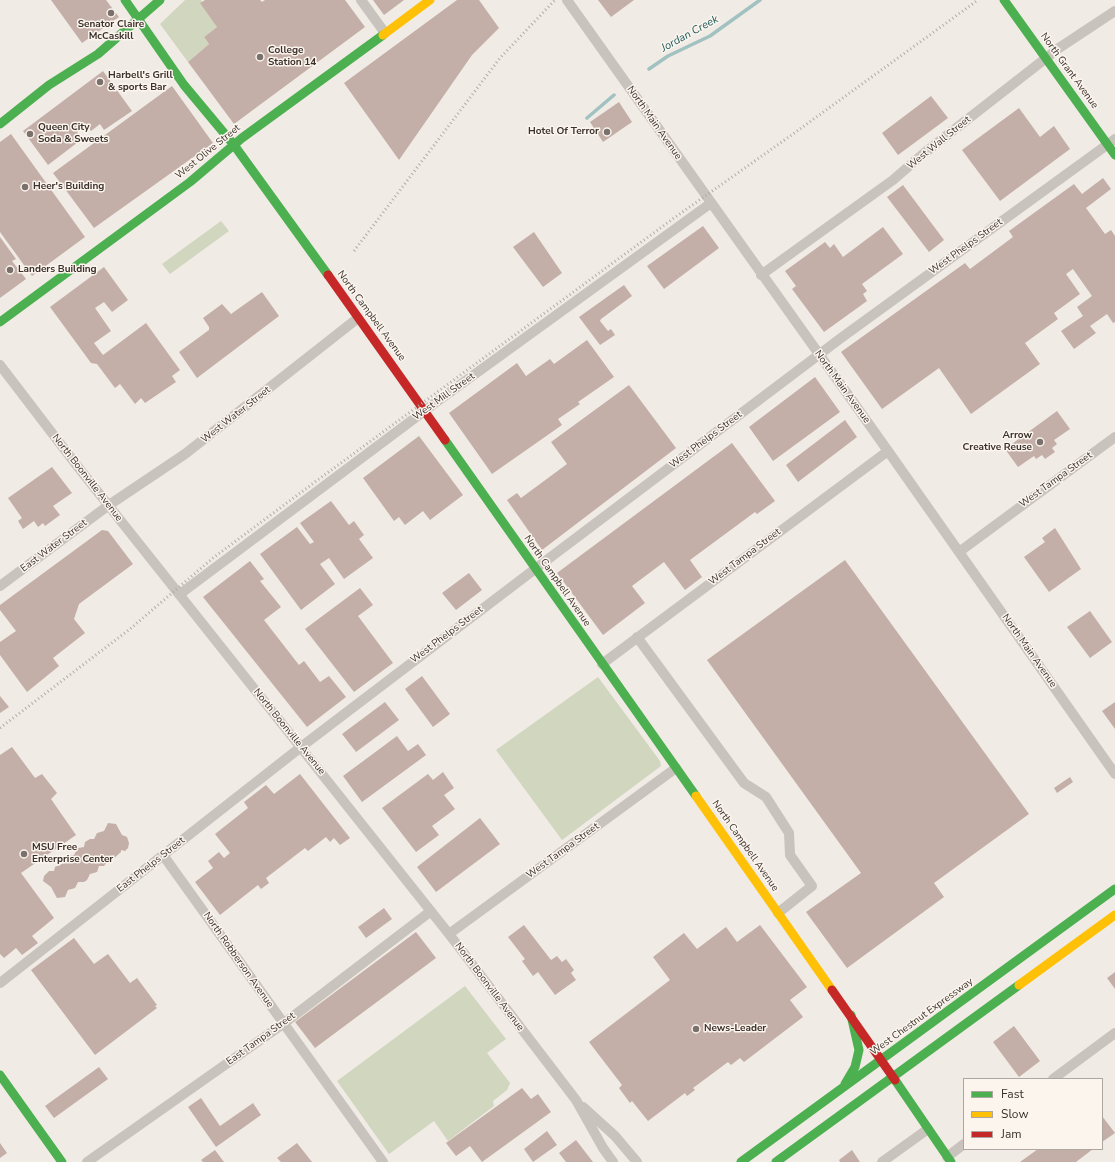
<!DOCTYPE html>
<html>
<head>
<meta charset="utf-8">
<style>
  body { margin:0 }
  #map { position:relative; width:1115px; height:1162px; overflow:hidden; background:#f0ebe5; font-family:"Nunito Sans",sans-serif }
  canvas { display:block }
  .legend { position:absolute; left:963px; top:1078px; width:140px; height:72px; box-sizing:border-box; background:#fbf5ee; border:1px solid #aea6a0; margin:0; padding:5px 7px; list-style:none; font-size:12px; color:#3b302b }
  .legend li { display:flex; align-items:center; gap:8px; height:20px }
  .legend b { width:20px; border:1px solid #aea6a0 }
</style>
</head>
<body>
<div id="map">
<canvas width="1115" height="1162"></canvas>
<ul class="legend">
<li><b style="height:5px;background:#4caf50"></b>Fast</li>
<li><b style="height:5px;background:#ffc107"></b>Slow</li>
<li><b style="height:5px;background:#c62828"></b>Jam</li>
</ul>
</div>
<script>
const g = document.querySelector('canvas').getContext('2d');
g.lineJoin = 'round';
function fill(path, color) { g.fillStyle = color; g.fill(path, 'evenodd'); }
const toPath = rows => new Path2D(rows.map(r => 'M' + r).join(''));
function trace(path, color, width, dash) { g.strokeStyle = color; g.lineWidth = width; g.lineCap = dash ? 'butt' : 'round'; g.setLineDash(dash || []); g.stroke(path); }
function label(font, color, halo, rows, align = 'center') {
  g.font = font + ' "Nunito Sans",sans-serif'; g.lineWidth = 3; g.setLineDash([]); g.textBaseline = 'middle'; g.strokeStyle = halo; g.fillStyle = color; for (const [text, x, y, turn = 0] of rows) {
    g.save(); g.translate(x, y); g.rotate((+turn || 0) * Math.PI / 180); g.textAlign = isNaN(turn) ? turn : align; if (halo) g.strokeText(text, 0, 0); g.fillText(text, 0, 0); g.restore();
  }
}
fill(toPath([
  [185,0,201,0,217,27,204,37,209,44,188,62,160,24],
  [221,221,229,231,170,274,162,264],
  [598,677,660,761,661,766,562,840,496,750],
  [465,986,506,1039,487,1053,510,1083,507,1090,493,1101,494,1106,448,1141,434,1121,389,1154,337,1081]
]), '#d1d6bf');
trace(toPath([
  [649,69,668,56,710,36,760,0],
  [587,118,614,95]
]), '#a1c2c1', 3.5);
fill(toPath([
  [51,0,106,0,119,17,82,43],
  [205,0,260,0,262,2,265,0,345,0,365,27,234,124,188,62,209,44,204,37,217,27,200,3],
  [373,0,404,0,384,15],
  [457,0,479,0,499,28,472,55,399,160,344,83],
  [598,0,634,0,611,17],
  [103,71,132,111,104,130,100,124,91,131,86,124,77,132,82,139,48,165,23,131],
  [172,86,213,143,94,228,53,173],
  [931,96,948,118,898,155,882,133],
  [619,102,632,122,603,142,590,122],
  [1019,108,1040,137,1054,126,1070,149,1000,201,962,150],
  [11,134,85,237,32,276,0,232,0,142],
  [1103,178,1111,189,1086,208,1105,234,1111,230,1115,236,1115,322,1113,323,1107,314,1090,326,1096,333,1074,349,1061,331,1083,316,1077,307,1092,296,1073,269,1066,274,1080,294,1054,313,1058,319,1025,343,1040,364,971,414,939,368,882,409,841,352,965,263,970,269,1013,237,1009,231,1074,184,1082,194],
  [903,185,944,240,929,252,887,197],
  [703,226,719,248,664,289,647,266],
  [883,227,903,254,862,284,867,291,863,294,867,301,824,332,792,289,796,286,785,271,825,242,830,248,834,244,843,257],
  [534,232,562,273,543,287,513,247],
  [0,237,16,259,12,261,26,279,0,298],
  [104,267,128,300,112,312,104,302,95,308,111,331,94,343,103,355,146,323,180,370,172,376,176,382,145,403,141,398,135,404,120,384,115,388,97,364,91,363,50,307],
  [624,285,632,296,601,319,600,321,608,331,611,329,615,335,600,345,579,317],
  [262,292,279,316,197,378,179,352,209,330,209,327,203,318,222,304,231,314],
  [587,340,614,377,578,402,580,404,558,419,562,425,492,474,449,413,517,363,526,376,550,359,554,364],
  [815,377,840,412,773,461,749,427],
  [629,385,676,448,542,550,507,500,517,493,521,498,567,464,551,442],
  [1057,411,1070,429,1054,440,1057,444,1052,448,1055,452,1045,459,1042,455,1036,459,1034,456,1018,467,1005,449],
  [845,420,857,437,798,482,786,465],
  [419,436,463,495,430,520,423,511,405,525,399,517,394,521,363,478],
  [732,443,775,501,757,514,755,512,690,560,702,577,685,590,664,562,632,586,645,603,603,635,557,573],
  [52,467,72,493,53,506,60,515,45,526,43,523,38,527,34,521,23,529,18,521,22,518,8,498],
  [331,501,349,525,354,521,364,535,359,539,373,558,344,579,329,558,320,564,335,584,301,610,260,554,297,527,310,544,314,542,300,523],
  [1055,528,1081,569,1049,592,1024,557,1045,542,1042,538],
  [102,530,108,531,133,564,79,604,74,619,85,633,53,658,59,666,27,692,0,655,0,642,16,631,0,610,0,605],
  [845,560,1029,814,934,883,944,897,847,968,806,912,861,873,707,660],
  [250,561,264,579,260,581,281,607,264,620,299,665,304,661,320,682,329,676,346,697,307,727,203,597],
  [469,573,482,590,456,610,442,593],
  [360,588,373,605,358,616,393,663,354,692,305,629],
  [1090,611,1112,642,1090,658,1067,627],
  [422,676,450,714,433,727,405,689],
  [0,696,9,707,0,713],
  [385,702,399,720,356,752,342,734],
  [1115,702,1115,729,1102,711],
  [397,736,408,751,418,744,426,755,362,802,343,776],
  [12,747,35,778,42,774,57,793,51,799,76,835,21,873,54,918,32,936,38,943,22,955,16,948,4,958,0,954,0,755],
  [443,772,454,788,444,795,455,809,432,826,439,835,416,852,382,808,428,774,433,780],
  [300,774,350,838,340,845,334,838,330,842,326,837,308,851,305,848,266,878,269,883,261,889,258,885,220,915,195,882,213,868,208,861,219,852,224,858,230,853,215,834,248,808,244,802,266,785,274,794],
  [1070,777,1073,782,1057,793,1054,788],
  [480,818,500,844,436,892,417,867],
  [108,823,116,824,122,835,127,837,129,843,128,848,125,851,121,850,121,852,111,861,109,859,104,866,99,866,97,872,90,874,87,880,84,882,78,882,75,888,68,890,65,897,57,898,51,887,43,881,44,876,49,871,54,871,55,867,64,863,68,856,74,855,78,848,84,847,85,842,90,839,94,839,97,833,104,831],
  [384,908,392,919,366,938,358,927],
  [524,925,551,960,557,956,562,962,566,959,574,970,571,973,576,980,555,995,538,972,533,976,522,961,525,959,508,937],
  [760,925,807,987,790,1000,803,1017,744,1062,740,1058,731,1065,728,1062,693,1088,695,1090,687,1096,685,1093,648,1121,632,1101,630,1103,619,1088,622,1085,589,1042,670,980,653,957,684,933,697,949,726,927,737,942],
  [416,932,436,958,315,1048,295,1022],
  [74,938,94,964,108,954,130,983,137,978,157,1005,155,1006,157,1008,95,1055,31,970],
  [1115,972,1115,989,1107,978],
  [1014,1026,1040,1061,1019,1077,993,1042],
  [99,1067,108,1079,54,1118,45,1106],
  [522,1088,531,1099,538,1094,551,1112,482,1162,470,1146,456,1156,446,1143],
  [201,1098,220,1126,253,1103,261,1115,216,1147,188,1107],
  [1102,1116,1115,1133,1102,1142],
  [547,1131,557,1145,533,1162,524,1149],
  [576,1140,593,1162,566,1162,559,1153],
  [0,1143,7,1153,0,1158],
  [297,1143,312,1162,281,1162,277,1158],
  [1038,1149,1093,1149,1076,1162,1020,1162],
  [215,1150,224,1162,203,1162,201,1160],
  [852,1150,860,1162,840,1162,839,1160]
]), '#c3afa7');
trace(toPath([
  [361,0,385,33],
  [567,0,888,451,1115,774],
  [761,275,893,180,923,154,1059,48,1115,11],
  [0,365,78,467,449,934,576,1100,603,1148,613,1162],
  [959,552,1115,437],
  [0,586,109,505,185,454,358,318],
  [180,594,435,403,711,203],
  [637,637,744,783,766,797,789,833,790,855,812,886,778,913],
  [602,664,888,451],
  [163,855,383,1162],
  [449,934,676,768],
  [0,983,301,747,535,569,841,338,1115,139],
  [1053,1079,1115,1033],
  [583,1107,615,1136,637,1162],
  [947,1157,964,1144],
  [87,1162,283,1024,431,911],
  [882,1162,928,1129]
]), '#c9c3be', 10);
trace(toPath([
  [125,0,184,85,234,145,328,275],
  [0,124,49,85,98,54,160,0],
  [0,322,190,182,242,138,383,35],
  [445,440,696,796],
  [0,1075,62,1162],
  [895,1080,951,1162],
  [845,1084,855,1067,859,1050,851,1015],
  [741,1162,1115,889],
  [776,1162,1019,985]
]), '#4caf50', 9);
trace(toPath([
  [383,35,430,0],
  [696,796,832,990],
  [1019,985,1115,915]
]), '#ffc107', 9);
trace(toPath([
  [328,275,445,440],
  [832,990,895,1080]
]), '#c62828', 9);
trace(toPath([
  [354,251,500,58,555,0],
  [0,728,130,629,213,558,315,482,674,218,793,134,978,0]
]), '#b1aca8', 3, [1, 3]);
trace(toPath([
  [1004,0,1115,155]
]), '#4caf50', 9);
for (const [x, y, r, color] of [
  [111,13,4,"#7a716c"],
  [260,57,4,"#7a716c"],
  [100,82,4,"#7a716c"],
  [607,132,4,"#7a716c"],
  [30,134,4,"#7a716c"],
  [25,187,4,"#7a716c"],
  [10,270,4,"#7a716c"],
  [1040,442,4,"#7a716c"],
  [24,854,4,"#7a716c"],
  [696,1029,4,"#7a716c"]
]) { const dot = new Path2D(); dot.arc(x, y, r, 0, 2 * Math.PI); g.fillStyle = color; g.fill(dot); trace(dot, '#fbf5ee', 1.5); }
label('bold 10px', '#3b302b', '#fbf5ee', [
  ["Senator Claire",111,25,"center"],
  ["McCaskill",111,37,"center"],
  ["College",268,51],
  ["Station 14",268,63],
  ["Harbell's Grill",108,76],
  ["& sports Bar",108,88],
  ["Queen City",38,128],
  ["Soda & Sweets",38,140],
  ["Hotel Of Terror",599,132,"right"],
  ["Heer's Building",33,187],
  ["Landers Building",18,270],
  ["Arrow",1032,436,"right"],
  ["Creative Reuse",1032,448,"right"],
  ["MSU Free",32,848],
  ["Enterprise Center",32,860],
  ["News-Leader",704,1029]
], 'left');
label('10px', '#3b302b', '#fbf5ee', [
  ["North Grant Avenue",1069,71,54],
  ["North Main Avenue",654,123,55],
  ["West Wall Street",939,143,-39],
  ["West Olive Street",208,152,-39],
  ["West Phelps Street",966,247,-36],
  ["North Campbell Avenue",371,316,54],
  ["North Main Avenue",842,387,54],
  ["West Mill Street",444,397,-36],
  ["West Water Street",236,415,-38],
  ["West Phelps Street",706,440,-37],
  ["North Boonville Avenue",87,478,52],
  ["West Tampa Street",1056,480,-36],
  ["East Water Street",54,546,-37],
  ["West Tampa Street",745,557,-37],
  ["North Campbell Avenue",557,581,55],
  ["West Phelps Street",447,635,-37],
  ["North Main Avenue",1029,651,55],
  ["North Boonville Avenue",289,732,51],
  ["North Campbell Avenue",745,846,55],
  ["West Tampa Street",563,851,-36],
  ["East Phelps Street",151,865,-38],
  ["North Robberson Avenue",238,960,55],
  ["North Boonville Avenue",489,987,53],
  ["West Chestnut Expressway",922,1017,-36],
  ["East Tampa Street",261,1039,-36]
]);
label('italic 11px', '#1f5a5e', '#fbf5ee', [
  ["Jordan Creek",690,34,-29]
]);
</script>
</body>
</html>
